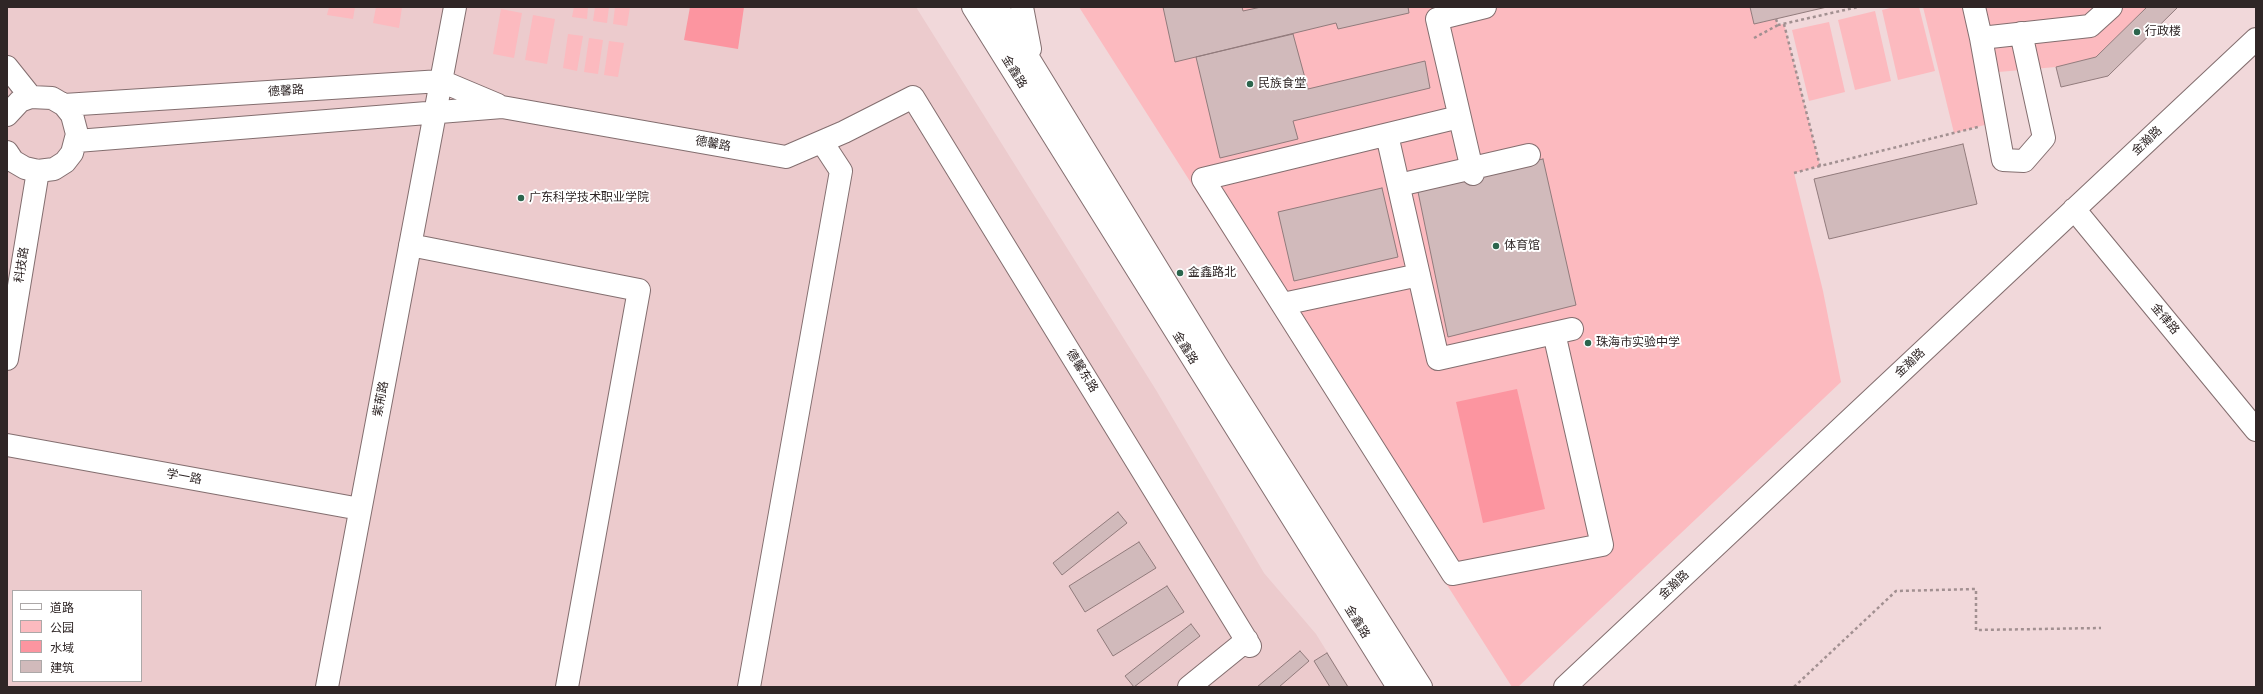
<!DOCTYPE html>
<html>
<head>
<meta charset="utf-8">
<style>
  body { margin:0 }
  #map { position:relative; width:2263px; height:694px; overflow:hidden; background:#f1d8da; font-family:"IBM Plex Serif","Noto Sans SC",serif }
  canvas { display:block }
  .frame { position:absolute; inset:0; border:8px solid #2f2626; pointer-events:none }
  .legend { position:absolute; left:12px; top:590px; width:130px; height:92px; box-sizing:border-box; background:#fff; border:1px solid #aca8a8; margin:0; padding:5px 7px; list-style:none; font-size:12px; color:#2f2626 }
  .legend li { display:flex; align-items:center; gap:8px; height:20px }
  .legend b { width:20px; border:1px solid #aca8a8 }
</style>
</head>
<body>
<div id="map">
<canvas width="2263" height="694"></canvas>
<div class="frame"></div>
<ul class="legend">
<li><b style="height:5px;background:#fff"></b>道路</li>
<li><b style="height:11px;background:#fcbabf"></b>公园</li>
<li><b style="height:11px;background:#fc95a0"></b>水域</li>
<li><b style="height:11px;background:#d1babb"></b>建筑</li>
</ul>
</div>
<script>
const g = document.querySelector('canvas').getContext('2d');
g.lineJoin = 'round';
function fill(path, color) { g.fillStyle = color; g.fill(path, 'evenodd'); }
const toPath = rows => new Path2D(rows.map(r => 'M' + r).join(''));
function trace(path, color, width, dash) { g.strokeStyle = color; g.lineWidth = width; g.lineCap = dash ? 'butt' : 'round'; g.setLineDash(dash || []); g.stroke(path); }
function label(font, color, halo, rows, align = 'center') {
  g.font = font + ' "IBM Plex Serif","Noto Sans SC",serif'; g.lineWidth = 4; g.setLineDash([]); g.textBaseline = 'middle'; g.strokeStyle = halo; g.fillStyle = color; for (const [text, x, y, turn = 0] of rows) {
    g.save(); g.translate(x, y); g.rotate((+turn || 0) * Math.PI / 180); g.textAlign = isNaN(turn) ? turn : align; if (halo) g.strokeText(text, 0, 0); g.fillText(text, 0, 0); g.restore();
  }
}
fill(toPath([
  [7,7,916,7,1156,390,1264,573,1316,634,1349,687,7,687],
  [13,591,141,591,141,681,13,681]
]), '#eccbcd');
fill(toPath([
  [329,7,355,7,353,19,327,15],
  [376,7,402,7,399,28,373,23],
  [574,7,588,7,587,19,572,17],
  [595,7,609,7,607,23,593,21],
  [615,7,630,7,627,26,613,24],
  [1079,7,1750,7,1754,24,1776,19,1778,25,1784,24,1820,166,1794,173,1823,291,1841,382,1518,687,1512,687],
  [1894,7,1919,7,1935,71,1898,80,1882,10],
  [1923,7,2147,7,2096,57,2056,67,1987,73,1996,122,1954,133],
  [501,9,522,13,514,58,493,54],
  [1875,11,1891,81,1855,90,1838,20],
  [533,15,555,19,547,64,525,60],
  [1829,22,1845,92,1809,101,1792,30],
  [568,34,583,36,577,71,563,68],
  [589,38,603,40,598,74,584,72],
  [609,41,624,43,618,77,604,75]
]), '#fcbabf');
fill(toPath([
  [690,7,744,7,738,49,684,40],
  [1517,389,1545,509,1483,523,1456,402]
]), '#fc95a0');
const building = toPath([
  [1163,7,1242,7,1243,11,1261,7,1408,7,1409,13,1338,29,1336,23,1175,62,1163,7],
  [1750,7,1827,7,1754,24,1750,7],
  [2147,7,2178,7,2108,76,2061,87,2056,67,2096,57,2147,7],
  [1293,34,1308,89,1425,61,1430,88,1293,121,1298,139,1220,158,1196,57,1293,34],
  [1963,144,1977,204,1829,239,1814,179,1963,144],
  [1543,159,1576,305,1448,337,1417,187,1543,159],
  [1382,188,1398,257,1294,281,1278,212,1382,188],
  [1118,512,1127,523,1062,575,1053,563,1118,512],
  [1139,542,1156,568,1085,612,1069,586,1139,542],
  [1167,586,1184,612,1113,656,1097,630,1167,586],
  [1191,624,1200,636,1134,687,1125,676,1191,624],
  [1300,651,1309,661,1279,687,1257,687,1300,651],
  [1327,653,1348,687,1330,687,1314,661,1327,653]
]);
fill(building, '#d1babb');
trace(building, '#917b7c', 1);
const minor = toPath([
  [973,7,1398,687],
  [997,7,1217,366,1421,687],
  [1022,7,1030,49],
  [1974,7,1981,38,2090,26,2111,7],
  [1981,38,2003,160,2024,161,2044,138,2021,33],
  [7,67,31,97],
  [64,105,441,81,498,105],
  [7,115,20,101,31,97,52,98,64,105,72,115,77,134,72,153,65,162,54,169,38,171,25,168,13,161,7,152],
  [1459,117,1203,179,1453,574,1602,545,1554,333],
  [1387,135,1438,359,1572,329],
  [77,141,502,107,786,157,844,132,913,97,1250,646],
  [1473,174,1437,19,1485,7],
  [1399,185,1529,155],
  [2074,209,2256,430],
  [410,245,639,290,567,687],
  [1283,304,1419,275],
  [7,359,38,171],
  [7,445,360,509],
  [327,687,455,7],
  [749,687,841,171,822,142],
  [1189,687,1247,640],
  [1565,687,2256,39]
]);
trace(minor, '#836e6f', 24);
trace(toPath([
  [1776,19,1778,25,1858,7],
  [1784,24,1820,166,1978,127],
  [1754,38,1778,25],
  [1794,173,1820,166],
  [1794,687,1896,591,1976,589,1976,630,2101,628]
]), '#a29091', 2.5, [3, 3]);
trace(minor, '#fff', 22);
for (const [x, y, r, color] of [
  [2137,32,4,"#2c654d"],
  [1250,84,4,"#2c654d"],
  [521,198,4,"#2c654d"],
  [1496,246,4,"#2c654d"],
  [1180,273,4,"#2c654d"],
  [1588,343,4,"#2c654d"]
]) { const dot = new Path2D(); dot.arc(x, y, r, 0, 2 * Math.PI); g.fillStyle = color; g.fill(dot); trace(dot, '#fff', 1.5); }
label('12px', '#2f2626', '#fff', [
  ["行政楼",2145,32],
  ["民族食堂",1258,84],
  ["广东科学技术职业学院",529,198],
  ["体育馆",1504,246],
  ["金鑫路北",1188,273],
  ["珠海市实验中学",1596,343]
], 'left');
label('12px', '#2f2626', '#fff', [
  ["金鑫路",1014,72,58],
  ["德馨路",286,91,-4],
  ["金瀚路",2147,141,-43],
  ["德馨路",713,144,10],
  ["科技路",22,265,-81],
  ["金律路",2165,319,50],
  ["金鑫路",1185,348,58],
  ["金瀚路",1910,363,-43],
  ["德馨东路",1082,371,58],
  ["紫荊路",381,399,-79],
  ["学一路",184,477,10],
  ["金瀚路",1674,585,-43],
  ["金鑫路",1357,622,58]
]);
</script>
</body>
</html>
